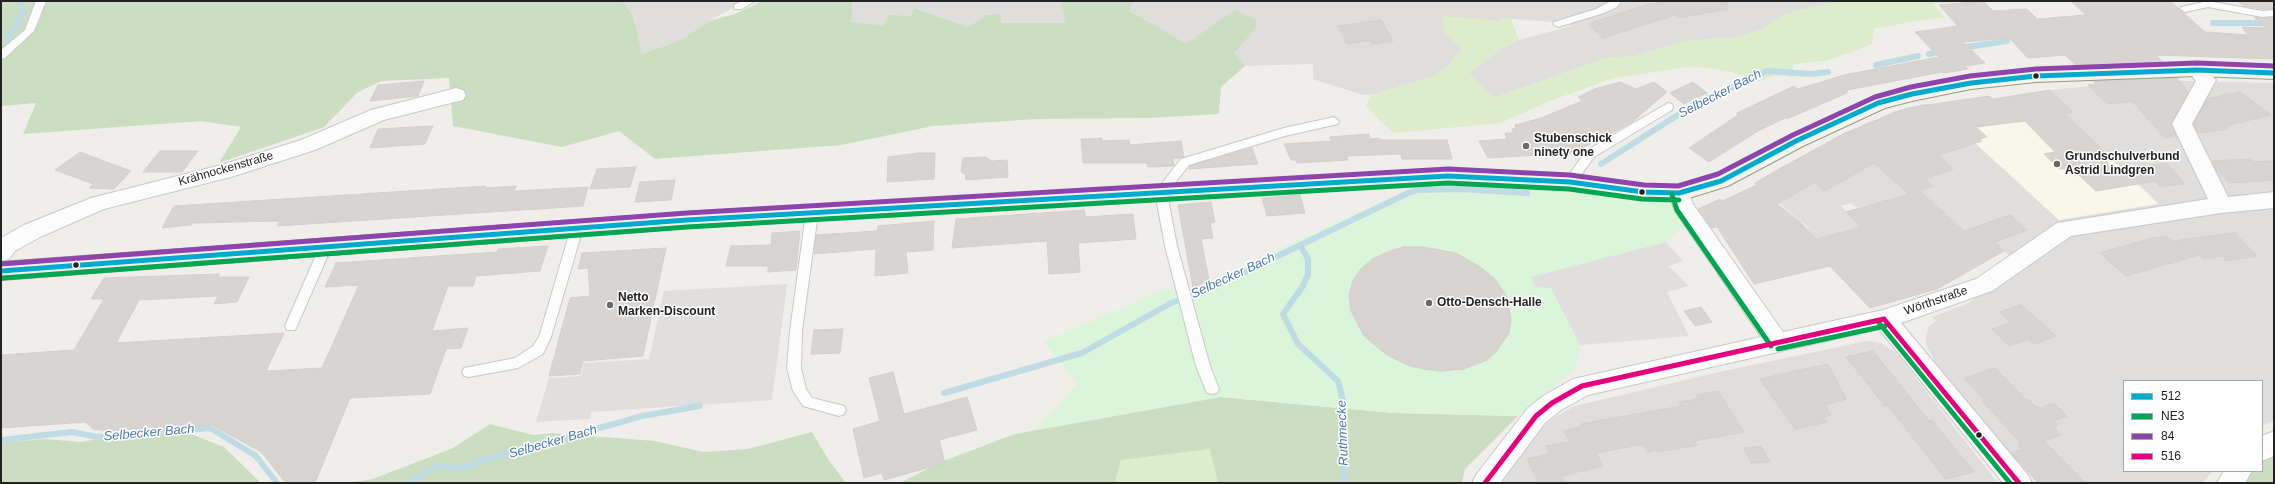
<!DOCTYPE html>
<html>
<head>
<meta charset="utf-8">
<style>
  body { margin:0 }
  #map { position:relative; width:2275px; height:484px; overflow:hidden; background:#f0eeeb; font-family:Arial,sans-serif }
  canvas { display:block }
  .frame { position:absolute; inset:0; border:2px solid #222; pointer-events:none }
  .legend { position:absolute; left:2123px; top:380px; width:140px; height:92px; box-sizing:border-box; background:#fff; border:1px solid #a7a7a7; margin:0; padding:5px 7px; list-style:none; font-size:12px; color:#222 }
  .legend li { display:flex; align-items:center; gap:8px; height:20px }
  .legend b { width:20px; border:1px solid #a7a7a7 }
</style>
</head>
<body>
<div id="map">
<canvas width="2275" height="484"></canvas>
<div class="frame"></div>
<ul class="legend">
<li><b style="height:5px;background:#00a9ce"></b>512</li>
<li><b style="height:5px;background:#00a651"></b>NE3</li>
<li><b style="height:5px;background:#8e44ad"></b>84</li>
<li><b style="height:5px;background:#e5007d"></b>516</li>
</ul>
</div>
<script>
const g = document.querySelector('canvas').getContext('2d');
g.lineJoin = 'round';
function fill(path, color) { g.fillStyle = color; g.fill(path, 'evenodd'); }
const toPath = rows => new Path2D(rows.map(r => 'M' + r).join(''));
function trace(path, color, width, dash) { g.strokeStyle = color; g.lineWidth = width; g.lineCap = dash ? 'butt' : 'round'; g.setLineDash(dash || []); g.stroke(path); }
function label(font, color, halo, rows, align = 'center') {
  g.font = font + ' Arial,sans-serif'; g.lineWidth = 3; g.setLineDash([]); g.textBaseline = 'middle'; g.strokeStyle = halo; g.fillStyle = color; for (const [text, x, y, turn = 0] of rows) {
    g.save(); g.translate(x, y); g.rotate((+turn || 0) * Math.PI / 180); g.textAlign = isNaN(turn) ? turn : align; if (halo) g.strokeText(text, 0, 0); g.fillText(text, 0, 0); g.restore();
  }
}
fill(toPath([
  [622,1,745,1,709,21,681,40,642,54,633,15],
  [853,1,1061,1,1065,23,1001,23,1001,14,986,15,968,27,916,8,910,16,888,16,884,27,851,22],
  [1134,1,1841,1,1785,14,1760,30,1736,37,1685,41,1635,56,1606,58,1493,98,1469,73,1501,49,1519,40,1571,26,1563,19,1553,22,1500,18,1501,21,1480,20,1444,32,1462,49,1447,67,1435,76,1371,95,1363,95,1313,79,1313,64,1242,66,1234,53,1255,30,1186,44,1161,28,1129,11],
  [2151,80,2274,83,2274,421,2262,426,2262,381,2124,381,2124,471,2212,471,2203,483,2038,483,2010,453,1940,370,1927,346,1926,337,1929,326,1936,321,1932,317,1966,304,2023,268,1989,237,1975,241,1920,191,1933,186,1862,125,1896,111,1923,104,1933,104,2059,220,2158,203,2065,114,2073,112,2050,90],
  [1843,134,1907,194,1857,208,1851,203,1841,206,1862,227,1816,239,1807,230,1809,228,1755,183],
  [1867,341,1881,343,1897,354,1998,483,1499,483,1540,429,1555,417,1575,406,1719,372]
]), '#dfdedc');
fill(toPath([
  [2050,90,2073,112,2065,114,2158,204,2059,220,1933,104,1989,96,1993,99]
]), '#f8f7e8');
fill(toPath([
  [1841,1,1970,1,1933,4,1945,17,1874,28,1872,44,1829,60,1793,64,1794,77,1775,75,1761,81,1731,72,1692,66,1611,79,1547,102,1501,123,1394,133,1379,120,1366,105,1371,95,1435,76,1447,67,1461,49,1444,32,1442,16,1501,21,1500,18,1511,19,1519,40,1501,49,1469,73,1493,98,1606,58,1635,56,1685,41,1736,37,1760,30,1785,14],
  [1210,449,1218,483,1115,483,1121,460]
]), '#ddeccb');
fill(toPath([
  [1,1,622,1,633,15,642,54,681,40,709,21,735,14,763,1,853,1,851,22,884,26,888,15,910,16,915,8,968,27,986,15,1001,14,1001,23,1065,23,1061,1,1134,1,1129,11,1161,28,1186,44,1235,10,1256,20,1255,30,1234,53,1245,66,1221,87,1219,114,1148,118,1036,119,933,126,841,145,655,159,619,131,562,147,453,126,449,78,382,81,358,92,324,127,219,163,241,127,201,121,23,134,36,103,1,106],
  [1220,397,1394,413,1518,416,1465,469,1462,483,1218,483,1210,449,1121,460,1115,483,900,483,941,462,1015,434],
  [490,424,533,435,552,433,655,441,703,452,748,449,812,432,828,459,846,483,347,483,373,479,453,448],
  [164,434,191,434,224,447,261,483,1,483,1,443,44,439,81,442,114,436],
  [2274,442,2274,483,2230,483,2239,471,2262,471,2262,450]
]), '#cbdec1');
fill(toPath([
  [1435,183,1568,185,1674,198,1684,225,1666,242,1532,277,1551,288,1580,345,1576,368,1518,416,1394,413,1220,397,1035,430,1061,404,1077,383,1044,342,1166,289,1191,291,1352,215]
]), '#daf5da');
fill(toPath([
  [1666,242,1683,261,1669,266,1689,286,1667,292,1689,336,1580,345,1551,288,1534,287,1531,277],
  [787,284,772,400,591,412,590,419,536,422,549,378,581,376,584,363,649,359,664,291]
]), '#e0dfde');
trace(toPath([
  [2213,23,2274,23],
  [7,43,11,32,24,12,20,1],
  [1960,48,2007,41],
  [1929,54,1941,51],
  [1876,65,1918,56],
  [1601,164,1695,104,1767,71,1811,74,1828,72],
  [1300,245,1308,259,1308,274,1303,286,1283,314,1298,344,1338,381,1343,401,1344,483],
  [944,393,1082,353,1171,303,1214,287,1408,193,1418,190,1461,189,1527,193],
  [1,440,72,432,97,437,210,428,256,456,277,483],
  [409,483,436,466,464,468,485,460,642,416,700,406]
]), '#bfdbe3', 6);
const building = toPath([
  [1662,1,1727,1,1728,9,1678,18,1675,15,1603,38,1588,24,1646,5,1663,2,1662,1],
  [1983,1,1993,11,2027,9,2037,19,2086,15,2071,1,2170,1,2205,32,2248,35,2242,27,2265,28,2254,17,2274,18,2274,59,2156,55,2164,64,2078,67,2065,55,2028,58,2009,38,1963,42,1985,63,1965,66,1968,69,1944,73,1942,72,1847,90,1847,93,1787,119,1785,118,1758,131,1709,162,1689,148,1738,115,1737,113,1794,86,1798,89,1844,75,1939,57,1915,32,1958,26,1939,5,1983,1],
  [2238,1,2274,1,2274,9,2262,9,2243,6,2238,1],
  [1381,20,1393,41,1372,44,1371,40,1347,44,1338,26,1381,20],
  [2177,78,2188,92,2171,123,2176,136,2165,138,2132,101,2107,104,2088,85,2096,84,2093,81,2177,78],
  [424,81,418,96,370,101,378,85,424,81],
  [1620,82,1636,89,1654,82,1667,92,1631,123,1573,153,1488,158,1479,141,1507,139,1505,133,1514,133,1512,129,1516,128,1515,125,1541,118,1582,101,1578,97,1594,89,1620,82],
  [1693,82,1707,93,1684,104,1670,93,1693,82],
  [2050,90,2073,112,2065,114,2107,154,2108,167,2167,164,2185,184,2160,186,2156,181,2096,191,2071,168,2060,169,2044,154,2055,152,2025,121,1976,127,1987,137,1979,139,1982,141,1938,155,1953,169,1925,179,1933,186,1920,191,1964,231,2010,215,2027,230,1995,242,2004,251,1937,289,1870,308,1830,266,1754,284,1717,227,1712,228,1698,209,1720,199,1722,201,1757,185,1755,183,1779,169,1845,133,1907,108,1989,96,1993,99,2050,90],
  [1874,163,1908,194,1846,212,1862,227,1816,239,1799,221,1777,204,1815,182,1825,191,1874,163],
  [2240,92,2271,115,2225,126,2228,129,2198,133,2194,124,2207,99,2240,92],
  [433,126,425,144,370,148,378,129,433,126],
  [1369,134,1370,139,1379,138,1379,140,1447,140,1452,159,1402,159,1401,154,1347,156,1348,160,1297,163,1296,160,1291,160,1284,144,1332,141,1330,137,1369,134],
  [1102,138,1102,141,1129,140,1130,145,1181,141,1184,157,1173,159,1174,166,1148,167,1147,163,1083,163,1081,139,1102,138],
  [1252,148,1258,164,1189,169,1190,166,1252,148],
  [160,151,198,151,182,172,143,172,160,151],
  [80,152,131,171,114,189,89,188,93,184,55,170,80,152],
  [918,153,935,153,934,179,887,182,888,157,918,153],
  [985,157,992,161,1007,160,1008,177,966,180,965,174,961,172,963,158,985,157],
  [2250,159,2253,162,2274,161,2274,180,2229,183,2215,168,2212,161,2250,159],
  [636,167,630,187,590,189,597,169,636,167],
  [675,180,671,200,635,202,640,182,675,180],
  [486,186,485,188,516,186,514,191,588,187,583,206,277,226,279,221,192,223,191,225,162,228,174,206,486,186],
  [1300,195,1305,213,1267,216,1262,198,1300,195],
  [1211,202,1215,222,1210,223,1213,238,1201,239,1209,280,1193,288,1178,205,1211,202],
  [1084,210,1086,217,1133,214,1136,239,1078,243,1080,272,1049,274,1047,241,952,248,956,219,1084,210],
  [934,221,933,250,906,252,908,273,875,276,876,249,814,254,816,235,877,231,878,226,934,221],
  [800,231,796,270,768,272,768,266,726,266,731,246,771,245,772,233,800,231],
  [2235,233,2257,256,2226,261,2222,256,2203,259,2199,255,2126,276,2100,253,2156,237,2157,238,2166,236,2173,241,2235,233],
  [548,246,540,271,476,276,473,286,448,286,432,331,468,328,461,348,446,349,430,394,350,398,315,483,286,483,261,452,212,425,108,431,93,429,86,422,1,428,1,355,74,350,104,299,91,299,104,278,219,274,218,277,249,277,237,302,214,304,218,296,139,300,116,343,284,333,266,371,322,368,359,285,325,287,336,263,497,252,498,249,548,246],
  [1404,247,1423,247,1456,253,1480,267,1494,278,1506,295,1511,319,1509,333,1496,352,1487,360,1464,369,1441,371,1424,369,1410,366,1387,355,1364,336,1351,311,1349,296,1353,280,1361,269,1372,259,1390,251,1404,247],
  [666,248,643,356,583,361,580,374,549,376,570,298,590,296,588,268,578,269,582,253,666,248],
  [2021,305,2056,336,2034,344,2028,339,2009,346,1992,329,2011,323,2000,312,2021,305],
  [1701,307,1712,322,1695,326,1684,311,1701,307],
  [843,329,840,353,811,354,814,330,843,329],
  [1873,351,1929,421,1932,420,1974,472,1945,479,1888,405,1885,406,1846,357,1873,351],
  [1828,364,1846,399,1825,405,1831,415,1824,417,1828,422,1795,429,1760,379,1828,364],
  [1995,368,2026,400,2028,399,2036,407,2041,408,2054,403,2067,416,2053,421,2058,426,2054,427,2061,435,2044,441,2085,483,2038,483,2011,453,2022,449,2018,444,2021,443,1982,401,1985,400,1964,378,1995,368],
  [893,372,904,414,967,397,977,430,939,440,945,463,884,480,882,473,864,478,853,429,880,421,869,378,893,372],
  [1718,391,1744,432,1694,441,1697,445,1658,452,1656,450,1647,452,1643,444,1596,453,1603,466,1561,476,1565,483,1539,483,1527,459,1550,454,1546,446,1570,442,1564,431,1582,427,1581,424,1681,406,1679,402,1699,399,1696,395,1718,391],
  [1761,446,1770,462,1751,463,1744,448,1761,446]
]);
fill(building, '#d7d4d2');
trace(building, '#d3d0cc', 1);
const service = toPath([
  [36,1,46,1,34,31,5,58,1,59,1,50,25,30,36,1],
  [742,1,755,1,742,9,734,9,734,5,742,1],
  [1611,1,1621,1,1617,7,1604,13,1558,27,1553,24,1554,22,1596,9,1611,1],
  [2208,1,2262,11,2274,10,2274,16,2262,17,2208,7,2185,12,2180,9,2181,7,2208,1],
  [1668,103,1672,104,1673,107,1672,110,1594,157,1574,185,1566,185,1564,182,1566,179,1586,151,1668,103],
  [1334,117,1339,121,1338,124,1285,136,1189,165,1167,193,1177,246,1210,366,1219,389,1217,393,1212,394,1207,393,1196,366,1165,246,1155,192,1181,159,1284,128,1334,117],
  [812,209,818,213,802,331,801,368,806,389,812,398,844,406,846,410,844,414,839,416,803,406,793,391,787,368,790,331,806,213,812,209],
  [577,224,583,228,551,337,543,354,518,368,469,377,464,376,462,372,464,368,515,358,533,346,539,337,571,228,577,224],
  [326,242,332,246,297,326,295,330,287,330,285,326,320,246,326,242]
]);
const minor = toPath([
  [2197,64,2204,66,2216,80,2192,124,2228,197,2274,192,2274,208,2221,213,2071,236,1992,291,1901,323,2028,475,2032,483,2003,483,1879,329,1588,395,1561,410,1545,423,1500,483,1472,483,1476,475,1527,409,1543,396,1573,379,1761,337,1675,211,1668,193,1671,188,1679,185,1687,188,1693,204,1783,332,1883,310,1976,279,2057,223,2208,199,2172,124,2196,81,2187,70,2190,66,2197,64],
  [456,88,463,90,466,95,463,100,384,120,315,150,231,177,104,209,40,237,15,251,9,259,1,261,1,238,24,225,91,198,221,165,301,140,371,110,456,88],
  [2274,431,2274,456,2262,461,2262,436,2274,431],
  [2224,471,2252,471,2245,483,2217,483,2224,471]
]);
const secondary = toPath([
  [2197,64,2274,67,2274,79,2197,76,2036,82,1971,89,1912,101,1885,108,1803,146,1728,186,1679,201,1643,200,1570,189,1448,183,687,228,1,280,1,262,687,212,1448,169,1570,175,1643,184,1679,185,1714,176,1789,136,1871,98,1912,87,1971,77,2036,70,2197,64]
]);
trace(service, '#c9c8c7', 2);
trace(minor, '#c9c8c7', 2);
trace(secondary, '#999a82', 2);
fill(service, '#fdfcfc');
fill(minor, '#fdfcfc');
fill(secondary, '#f4f4ed');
trace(toPath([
  [1,271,687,220,1448,176,1570,182,1643,192,1679,193,1721,181,1796,141,1878,103,1912,94,1971,83,2036,76,2197,70,2274,73]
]), '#00a9ce', 5);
trace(toPath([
  [1672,195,1677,210,1771,346],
  [2,278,687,227,1448,183,1569,189,1642,199,1679,200],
  [1879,323,2010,483],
  [1778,349,1885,326]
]), '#00a651', 5);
trace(toPath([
  [1,264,687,213,1448,169,1570,175,1644,185,1678,186,1718,174,1793,135,1875,97,1911,87,1970,76,2036,69,2197,63,2274,66]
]), '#8e44ad', 5);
trace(toPath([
  [1884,319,2019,483],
  [1485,483,1536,416,1552,403,1582,386,1884,319]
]), '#e5007d', 5);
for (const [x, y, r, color] of [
  [2036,76,3.5,"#222"],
  [1526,146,4,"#6a6968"],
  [2057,164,4,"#6a6968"],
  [1642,192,3.5,"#222"],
  [76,265,3.5,"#222"],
  [1429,303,4,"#6a6968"],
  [610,305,4,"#6a6968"],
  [1979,435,3.5,"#222"]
]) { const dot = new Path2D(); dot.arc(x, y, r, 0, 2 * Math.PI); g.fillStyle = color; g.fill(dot); trace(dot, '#fff', 1.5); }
label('bold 12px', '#222', '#fff', [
  ["Stubenschick",1534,139],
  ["ninety one",1534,153],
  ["Grundschulverbund",2065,157],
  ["Astrid Lindgren",2065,171],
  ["Netto",618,298],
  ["Marken-Discount",618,312],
  ["Otto-Densch-Halle",1437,303]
], 'left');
label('12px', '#222', '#fff', [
  ["Krähnockenstraße",226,169,-16],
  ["Wörthstraße",1936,301,-19]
]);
label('italic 13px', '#4a7aab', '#fff', [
  ["Selbecker Bach",1720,94,-27],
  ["Selbecker Bach",1233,276,-25],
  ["Selbecker Bach",149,433,-5],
  ["Ruthmecke",1343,433,-92],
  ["Selbecker Bach",553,442,-16]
]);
</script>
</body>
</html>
